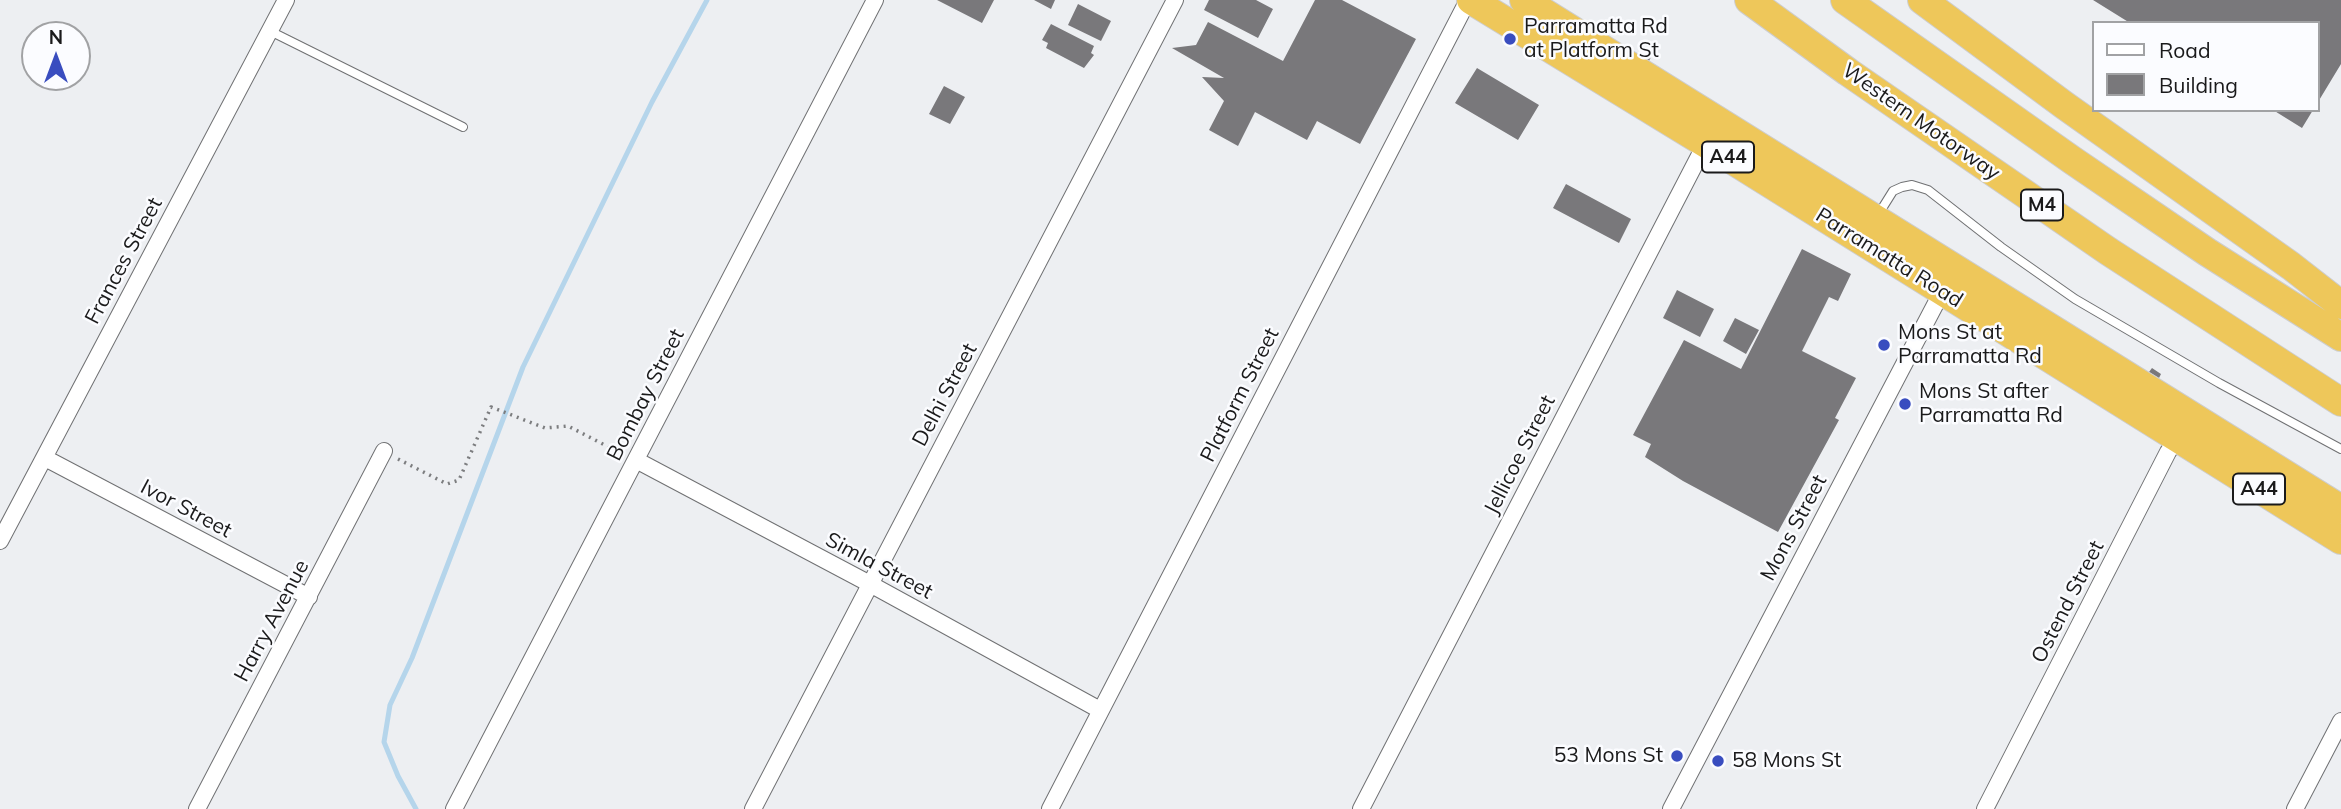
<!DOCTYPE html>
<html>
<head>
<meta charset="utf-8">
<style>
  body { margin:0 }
  #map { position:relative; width:2341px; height:809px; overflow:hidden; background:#edeff2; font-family:Mulish,sans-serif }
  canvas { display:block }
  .legend { position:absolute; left:2092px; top:21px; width:228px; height:91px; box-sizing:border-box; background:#fbfcff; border:2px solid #a1a2a4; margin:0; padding:9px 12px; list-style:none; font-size:21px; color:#1a1a1b }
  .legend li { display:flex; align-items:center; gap:14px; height:35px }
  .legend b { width:35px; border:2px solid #a1a2a4 }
  .north { position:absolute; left:21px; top:21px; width:70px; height:70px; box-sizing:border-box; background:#fbfcff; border:2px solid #a1a2a4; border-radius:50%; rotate:0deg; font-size:19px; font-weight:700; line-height:28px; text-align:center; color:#1a1a1b }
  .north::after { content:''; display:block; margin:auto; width:24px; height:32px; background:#394dbf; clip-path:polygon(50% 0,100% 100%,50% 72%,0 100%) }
</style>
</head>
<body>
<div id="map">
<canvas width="2341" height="809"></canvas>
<ul class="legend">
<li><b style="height:9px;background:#fff"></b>Road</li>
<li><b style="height:19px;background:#79787b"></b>Building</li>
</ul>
<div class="north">N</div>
</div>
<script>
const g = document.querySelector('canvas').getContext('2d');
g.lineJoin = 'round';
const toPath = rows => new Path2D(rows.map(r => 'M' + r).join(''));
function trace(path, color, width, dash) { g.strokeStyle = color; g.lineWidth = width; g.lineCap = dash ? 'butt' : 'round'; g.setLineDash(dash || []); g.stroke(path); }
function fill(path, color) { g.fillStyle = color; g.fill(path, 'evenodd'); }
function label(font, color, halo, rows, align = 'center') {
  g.font = font + ' Mulish,sans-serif'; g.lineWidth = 5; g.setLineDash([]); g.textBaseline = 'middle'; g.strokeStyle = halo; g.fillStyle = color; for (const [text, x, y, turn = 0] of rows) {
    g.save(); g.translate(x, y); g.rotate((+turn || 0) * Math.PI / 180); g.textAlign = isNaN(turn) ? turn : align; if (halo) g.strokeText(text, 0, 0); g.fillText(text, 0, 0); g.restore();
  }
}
trace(toPath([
  [416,809,398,776,384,742,390,705,412,658,523,367,652,102,707,0]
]), '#b5d5eb', 5);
fill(toPath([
  [937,0,994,0,982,23],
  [1034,0,1055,0,1051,9],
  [1209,0,1256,0,1273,9,1258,38,1204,10],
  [1315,0,1342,0,1416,39,1360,144,1317,121,1307,140,1255,112,1238,146,1209,130,1224,101,1202,77,1224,78,1172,48,1196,45,1208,22,1283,61],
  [2093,0,2341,0,2341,64,2318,102,2318,23,2130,23],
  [1078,4,1111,21,1101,41,1068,25],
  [1051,24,1094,46,1091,53,1094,55,1084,68,1046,48,1048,43,1042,40],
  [1642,51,1651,57,1649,61,1639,55],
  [1477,68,1539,105,1518,140,1455,103],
  [944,86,965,97,950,124,929,114],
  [2273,110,2313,110,2302,128],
  [1566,184,1631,219,1619,243,1553,208],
  [1802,249,1851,274,1838,301,1829,297,1802,351,1856,378,1835,418,1839,420,1778,532,1683,481,1645,457,1651,444,1633,435,1684,340,1741,369],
  [1677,290,1714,309,1700,337,1663,318],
  [1735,318,1759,330,1746,354,1723,341],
  [2152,368,2161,374,2159,378,2149,372]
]), '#79787b');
const lane = toPath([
  [270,31,463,127],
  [1878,215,1893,191,1902,187,1912,185,1928,190,2001,247,2075,299,2219,383,2341,449]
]);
const street = toPath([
  [45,458,309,597],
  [636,460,870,584,1100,710],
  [0,541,286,0],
  [197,809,384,451],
  [454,809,875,0],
  [753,809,1175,0],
  [1050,809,1468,0],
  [1361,809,1709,137],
  [1671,809,1946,284],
  [1985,809,2168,452,2181,432],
  [2295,809,2341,721]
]);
const highway = toPath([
  [1471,0,1705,143,2341,540],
  [1524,0,2341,509],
  [1749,0,1848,72,2108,251,2341,402],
  [1845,0,2072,160,2207,252,2341,337],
  [1922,0,2064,105,2291,266,2341,305]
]);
trace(lane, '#707173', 10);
trace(street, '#707173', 18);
trace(highway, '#cdcdcd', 30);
trace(toPath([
  [398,459,447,484,459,480,491,407,545,428,568,426,622,454]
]), '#7c7d7f', 3.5, [2, 5]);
trace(lane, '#fff', 8);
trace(street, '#fff', 16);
trace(highway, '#eec75a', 28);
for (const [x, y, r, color] of [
  [1510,39,7,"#394dbf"],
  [1884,345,7,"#394dbf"],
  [1905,404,7,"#394dbf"],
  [1677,756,7,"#394dbf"],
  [1718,761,7,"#394dbf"]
]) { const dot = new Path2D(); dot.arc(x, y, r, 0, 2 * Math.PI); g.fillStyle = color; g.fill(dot); trace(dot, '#fbfcff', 2.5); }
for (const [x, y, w] of [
  [1728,157,52],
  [2042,205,42],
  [2259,489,52]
]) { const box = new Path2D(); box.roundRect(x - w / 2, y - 15.5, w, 31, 5); g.fillStyle = '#fbfcff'; g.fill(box); trace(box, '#1a1a1b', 2); }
label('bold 19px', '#1a1a1b', null, [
  ["A44",1728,157],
  ["M4",2042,205],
  ["A44",2259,489]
]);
label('21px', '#1a1a1b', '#fbfcff', [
  ["Parramatta Rd",1524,27],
  ["at Platform St",1524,51],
  ["Mons St at",1898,333],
  ["Parramatta Rd",1898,357],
  ["Mons St after",1919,392],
  ["Parramatta Rd",1919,416],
  ["53 Mons St",1663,756,"right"],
  ["58 Mons St",1732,761]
], 'left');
label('21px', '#1a1a1b', '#fbfcff', [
  ["Western Motorway",1921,122,35],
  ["Parramatta Road",1889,258,32],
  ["Frances Street",124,261,-62],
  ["Bombay Street",646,395,-63],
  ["Delhi Street",945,395,-62],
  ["Platform Street",1240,395,-63],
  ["Jellicoe Street",1520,455,-63],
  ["Ivor Street",186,509,28],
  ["Mons Street",1794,528,-62],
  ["Simla Street",879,566,28],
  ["Ostend Street",2068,602,-63],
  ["Harry Avenue",272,621,-62]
]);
</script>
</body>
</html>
